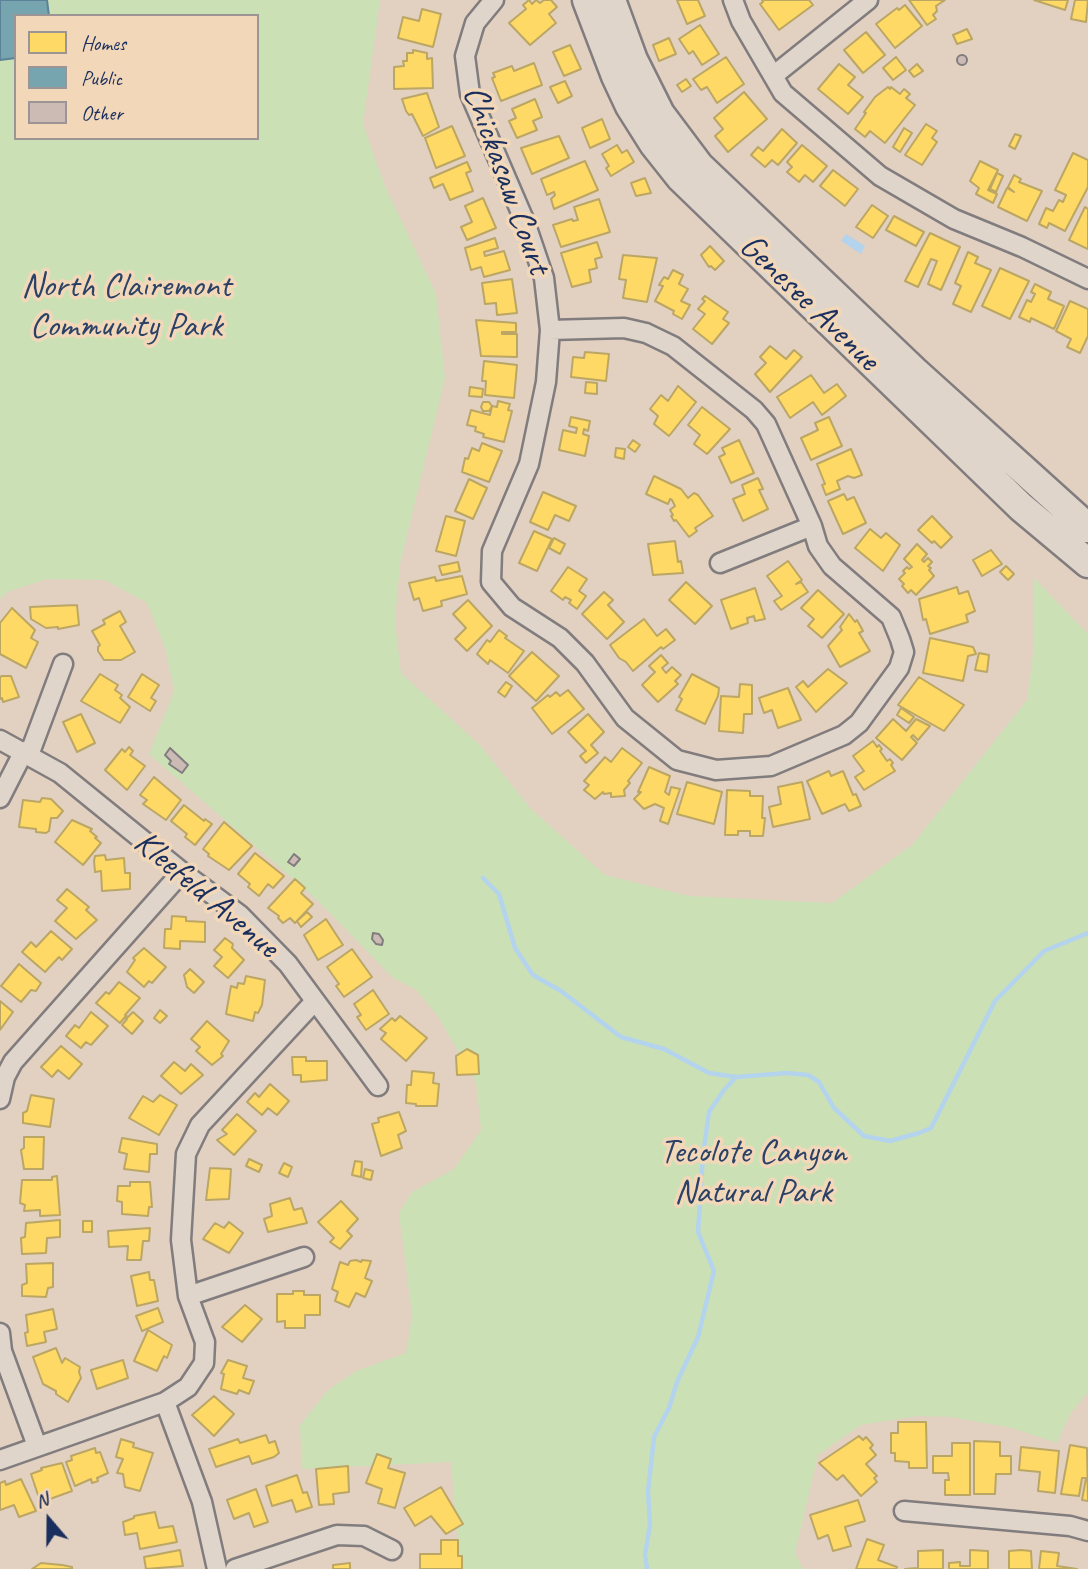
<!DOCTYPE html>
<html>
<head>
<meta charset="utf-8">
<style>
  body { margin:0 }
  #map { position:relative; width:1088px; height:1569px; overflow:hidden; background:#e2d0c1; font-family:Caveat,sans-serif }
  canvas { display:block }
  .legend { position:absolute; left:14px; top:14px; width:245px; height:126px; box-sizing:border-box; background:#f2d8b9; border:2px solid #9c9495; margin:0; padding:9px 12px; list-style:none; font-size:21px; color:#1b2f5e }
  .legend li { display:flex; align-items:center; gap:14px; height:35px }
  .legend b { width:35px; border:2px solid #9c9495 }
  .north { position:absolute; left:14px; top:1485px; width:70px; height:70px; -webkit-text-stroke:5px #f2d8b9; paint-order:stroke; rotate:340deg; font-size:19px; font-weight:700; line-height:28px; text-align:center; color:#1b2f5e }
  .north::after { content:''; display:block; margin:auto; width:24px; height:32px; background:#1b2f5e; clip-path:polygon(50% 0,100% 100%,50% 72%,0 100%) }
</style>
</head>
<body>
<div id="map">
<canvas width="1088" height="1569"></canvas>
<ul class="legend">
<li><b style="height:19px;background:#ffd966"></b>Homes</li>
<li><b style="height:19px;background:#76a5af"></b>Public</li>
<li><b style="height:19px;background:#ccbbb5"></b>Other</li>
</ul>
<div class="north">N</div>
</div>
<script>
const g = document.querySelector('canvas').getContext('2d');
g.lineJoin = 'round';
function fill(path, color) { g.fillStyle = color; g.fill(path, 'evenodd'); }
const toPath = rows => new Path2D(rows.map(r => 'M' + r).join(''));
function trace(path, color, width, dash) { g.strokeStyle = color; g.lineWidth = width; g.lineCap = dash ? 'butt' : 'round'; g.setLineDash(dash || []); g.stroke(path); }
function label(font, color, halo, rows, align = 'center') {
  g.font = font + ' Caveat,sans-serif'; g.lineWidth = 7; g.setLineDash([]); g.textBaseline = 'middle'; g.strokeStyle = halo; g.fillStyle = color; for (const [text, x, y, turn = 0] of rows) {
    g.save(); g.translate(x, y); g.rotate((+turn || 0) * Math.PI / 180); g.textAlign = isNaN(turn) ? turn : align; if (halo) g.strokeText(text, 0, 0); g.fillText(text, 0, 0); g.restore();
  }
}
fill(toPath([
  [0,0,380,0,363,124,385,186,436,294,445,378,400,564,395,621,401,673,480,745,531,809,605,875,689,896,832,903,912,845,1027,700,1034,645,1034,578,1088,634,1088,1392,1070,1414,1057,1443,1012,1428,952,1417,917,1416,861,1425,818,1455,795,1553,803,1569,460,1569,451,1462,302,1469,300,1425,328,1390,356,1371,406,1353,412,1315,399,1213,412,1192,454,1169,481,1130,476,1082,437,1015,416,990,393,978,318,901,149,754,174,691,165,648,147,603,105,580,47,579,7,592,0,599],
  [16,16,257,16,257,138,16,138]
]), '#cce0b6');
fill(toPath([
  [846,234,865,246,861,254,841,241]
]), '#b4d3ec');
const homes = toPath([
  [529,0,532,4,536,0,540,3,544,0,551,0,557,7,549,14,556,23,530,45,509,23,526,9,523,5,529,0],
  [677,0,698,0,705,16,687,24,677,0],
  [762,0,809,0,813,5,779,30,760,4,763,2,762,0],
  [909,0,945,0,936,6,937,11,933,15,936,19,927,25,909,0],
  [1034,0,1068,0,1065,10,1034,0],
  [1075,0,1088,0,1086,22,1071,19,1075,0],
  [905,5,922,26,895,48,876,24,897,8,899,10,905,5],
  [422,9,441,14,433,47,398,38,403,17,419,21,422,9],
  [700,25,719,54,702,65,693,51,689,54,679,39,700,25],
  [967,29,972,39,957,44,953,35,967,29],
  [866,32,885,55,863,73,844,50,866,32],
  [669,38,676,54,659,61,653,45,669,38],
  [570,45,581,69,564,76,553,52,570,45],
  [413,50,427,53,427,59,432,58,433,88,394,89,394,67,404,66,403,61,407,61,407,53,413,53,413,50],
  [726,57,744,84,717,103,707,87,701,90,693,79,726,57],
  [896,57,906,70,893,80,883,68,896,57],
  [534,63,542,85,501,101,492,78,495,77,493,73,512,66,514,71,534,63],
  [839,64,855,77,848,85,863,97,848,114,818,89,839,64],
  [917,64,923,71,914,77,909,71,917,64],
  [686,79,691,86,682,92,677,85,686,79],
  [565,81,572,96,558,103,550,87,565,81],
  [888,87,890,89,891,87,900,94,904,89,910,94,906,98,915,105,885,143,870,131,865,137,855,129,866,113,864,112,875,97,888,87],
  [744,92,767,119,728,152,715,136,723,129,714,118,744,92],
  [427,93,439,127,423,136,412,114,409,115,406,111,402,99,427,93],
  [535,99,542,117,533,121,537,130,517,138,509,121,516,118,512,109,535,99],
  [602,119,610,139,590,148,582,128,602,119],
  [926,124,937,131,932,138,937,142,922,165,905,155,926,124],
  [452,126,465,156,436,168,425,138,452,126],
  [904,128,912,133,900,152,893,147,904,128],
  [782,129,797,143,778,165,772,160,765,167,751,155,758,147,763,151,782,129],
  [1015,134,1021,136,1015,149,1009,146,1015,134],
  [559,136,569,158,532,174,521,148,559,136],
  [617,145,622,153,627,150,634,162,611,176,606,168,609,166,602,154,617,145],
  [802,145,827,166,813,182,805,175,799,182,787,172,792,167,787,162,802,145],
  [1073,153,1088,160,1088,187,1065,231,1049,223,1047,228,1039,224,1046,208,1053,211,1059,200,1063,202,1066,195,1055,190,1073,153],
  [585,161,598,190,554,209,551,199,555,195,554,192,547,195,541,179,585,161],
  [980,161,998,170,988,190,997,194,993,203,976,194,979,188,970,181,980,161],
  [467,162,471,171,466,173,473,191,450,200,443,184,434,188,430,178,467,162],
  [833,170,858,189,845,206,820,186,833,170],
  [997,173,1003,176,996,192,990,189,997,173],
  [1014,175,1021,179,1019,182,1042,191,1027,221,998,207,1007,188,1014,192,1008,187,1014,175],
  [645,178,651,193,636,196,631,183,645,178],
  [483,198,496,228,467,240,461,227,472,222,465,206,483,198],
  [599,199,610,232,561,247,553,225,572,219,573,221,578,220,574,207,599,199],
  [872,205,888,216,873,238,856,227,872,205],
  [1085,207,1088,209,1088,249,1069,240,1085,207],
  [894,216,924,232,916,246,886,230,894,216],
  [930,233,960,247,941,290,928,284,937,261,931,259,918,287,905,281,930,233],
  [495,238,498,248,484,252,485,256,504,251,510,270,484,277,481,267,471,270,465,248,495,238],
  [597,242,602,257,595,259,597,268,589,270,591,282,572,287,561,253,597,242],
  [710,246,724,261,715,270,711,266,709,267,701,255,710,246],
  [968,252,978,257,975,263,991,270,971,312,953,304,961,286,955,283,968,252],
  [623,255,657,258,647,302,623,298,626,280,619,279,623,255],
  [1000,268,1029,281,1010,319,982,306,1000,268],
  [673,270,683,275,679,284,688,289,681,301,690,305,682,319,673,314,674,311,655,301,663,286,659,285,664,277,668,279,673,270],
  [512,279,517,313,497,315,496,303,485,304,482,283,512,279],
  [1035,284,1051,292,1048,299,1064,306,1054,329,1031,318,1030,322,1019,317,1027,300,1031,302,1035,294,1031,292,1035,284],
  [705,296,728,312,723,319,729,323,712,344,693,329,705,314,698,309,705,301,702,299,705,296],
  [1070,301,1088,309,1088,336,1080,353,1067,347,1071,339,1056,331,1070,301],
  [476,320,516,323,516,332,502,332,502,334,517,334,517,357,481,356,476,320],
  [770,346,786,359,794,350,802,357,770,392,755,374,766,363,760,357,770,346],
  [585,352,609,354,606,381,571,377,573,357,584,358,585,352],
  [484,361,517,365,514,398,485,395,486,381,482,381,484,361],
  [811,375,824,393,837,384,846,396,822,415,813,402,790,418,777,397,811,375],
  [586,382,597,383,597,394,585,393,586,382],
  [678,386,696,402,669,436,654,424,658,416,650,409,661,395,668,401,678,386],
  [470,387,483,389,482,397,469,396,470,387],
  [498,401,510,404,508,410,512,411,504,442,483,437,484,434,475,431,476,427,467,425,471,410,490,415,492,406,497,407,498,401],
  [483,402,489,402,492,406,489,411,483,411,481,407,483,402],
  [702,407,730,429,707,454,694,444,700,435,688,425,702,407],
  [571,417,590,421,588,431,584,429,583,434,589,436,585,456,559,450,563,430,576,433,577,428,569,426,571,417],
  [829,417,842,446,811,460,801,438,818,430,815,423,829,417],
  [633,440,640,445,635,452,628,447,633,440],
  [739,440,754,473,731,483,719,457,725,454,722,448,739,440],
  [482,443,502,451,489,482,462,472,465,458,468,459,472,448,479,451,482,443],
  [616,448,625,449,624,459,615,457,616,448],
  [851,449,862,475,854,478,848,476,837,481,840,489,826,495,822,485,825,484,817,464,851,449],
  [654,476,681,489,688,498,694,493,698,495,713,516,695,528,697,531,689,537,676,520,674,521,671,516,673,515,670,510,675,506,672,500,670,499,668,504,646,494,654,476],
  [758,478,763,489,759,490,768,509,743,521,733,499,745,494,742,485,758,478],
  [469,479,487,488,473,519,455,511,469,479],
  [543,492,576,506,569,521,555,515,548,530,530,522,543,492],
  [844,494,847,500,854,497,866,523,843,534,828,501,844,494],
  [446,516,465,521,456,556,436,551,446,516],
  [932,516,952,537,941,548,934,541,932,543,918,530,932,516],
  [870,529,881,538,886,533,900,545,883,571,855,548,870,529],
  [534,531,552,539,537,571,519,563,534,531],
  [554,538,565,544,560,554,549,548,554,538],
  [675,541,678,562,681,561,683,573,653,575,648,544,675,541],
  [917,544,927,554,922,560,924,562,928,558,932,562,928,566,931,568,929,570,934,576,916,595,911,590,908,593,902,586,904,584,899,579,905,573,903,571,907,567,909,569,912,567,904,559,917,544],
  [991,550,1002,564,982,576,973,560,991,550],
  [788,561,802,580,796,584,801,582,808,592,781,610,774,601,782,596,767,576,788,561],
  [458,562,460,571,442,575,439,566,458,562],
  [1006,566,1014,574,1008,580,1000,572,1006,566],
  [568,567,587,579,579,591,586,596,577,609,569,603,571,600,565,597,563,600,551,591,568,567],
  [462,576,467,594,441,601,442,606,423,611,419,598,414,600,409,583,435,577,436,581,462,576],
  [686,582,712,606,695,624,669,600,686,582],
  [957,587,959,594,968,591,975,611,966,615,968,622,930,634,926,619,923,620,919,599,957,587],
  [755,588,765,619,755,621,754,616,747,618,748,623,731,629,721,600,755,588],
  [818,590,844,614,822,638,808,626,814,619,801,608,818,590],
  [604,592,613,600,608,605,624,622,607,639,582,614,604,592],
  [468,600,492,626,467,651,455,639,466,628,453,614,468,600],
  [77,605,79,625,58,629,58,627,46,628,31,619,30,607,77,605],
  [12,608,35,630,31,638,38,642,26,668,0,654,0,623,12,608],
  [120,611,126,622,120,626,135,652,121,660,104,660,98,651,98,647,100,645,92,631,105,624,103,620,120,611],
  [849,614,855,622,857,620,863,631,859,633,870,651,840,667,828,646,842,630,840,627,849,614],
  [644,619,657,636,666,629,675,640,663,649,661,647,633,671,626,662,619,658,610,645,644,619],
  [499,630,507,636,505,638,524,651,508,673,490,660,488,664,477,654,487,640,490,642,499,630],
  [930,638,973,647,976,654,968,656,963,681,923,673,930,638],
  [532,652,559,676,536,701,509,676,532,652],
  [979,653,989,655,987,672,975,670,979,653],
  [661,655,668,663,662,668,666,673,672,667,681,675,675,681,678,684,658,702,642,685,655,672,649,666,661,655],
  [828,669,847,683,816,712,796,687,803,681,808,687,828,669],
  [100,674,118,685,115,690,122,695,120,698,130,707,120,723,81,701,100,674],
  [142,674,159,685,151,698,156,701,150,711,128,697,142,674],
  [692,674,719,688,718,696,705,724,676,710,682,699,679,697,692,674],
  [2,676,11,676,19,697,3,702,2,698,0,699,0,677,2,676],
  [919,677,964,705,944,731,898,705,919,677],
  [506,682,512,686,505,697,498,692,506,682],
  [740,684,752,685,752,714,744,714,743,733,719,731,721,696,739,697,740,684],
  [788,688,801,720,778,728,772,710,764,713,759,698,788,688],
  [568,690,584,709,552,734,532,708,548,695,550,697,556,692,560,696,568,690],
  [901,708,914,717,909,723,897,715,901,708],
  [81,714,95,743,77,752,63,722,81,714],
  [588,714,604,732,591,745,598,753,586,763,580,756,586,751,568,732,588,714],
  [893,719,906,731,916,719,930,726,918,740,913,735,911,737,917,743,902,760,876,738,893,719],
  [873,741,877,747,879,745,882,749,880,751,887,761,890,759,893,763,891,765,895,771,864,790,855,777,864,771,853,756,873,741],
  [129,747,133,751,130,755,145,766,127,790,105,770,122,749,125,752,129,747],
  [622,748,642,763,628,781,630,783,624,790,625,796,611,797,611,793,604,794,603,792,595,799,584,790,589,785,584,781,605,757,611,762,622,748],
  [649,767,670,776,665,792,669,795,671,787,680,789,668,824,660,821,664,808,655,804,644,809,634,799,641,792,638,792,649,767],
  [829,771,831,776,843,771,853,795,856,794,861,806,849,811,845,804,822,814,807,781,829,771],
  [154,777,181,800,166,820,143,804,147,800,140,795,154,777],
  [687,782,722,792,714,824,677,814,687,782],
  [802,782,810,819,773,827,769,807,781,804,778,787,802,782],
  [727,790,750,791,750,796,763,796,762,818,765,818,763,836,750,836,750,831,738,831,738,835,725,835,727,790],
  [42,798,51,799,63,811,57,818,51,818,49,831,46,833,36,832,36,829,19,827,23,800,40,802,42,798],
  [184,805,204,821,205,819,212,824,195,845,185,837,187,834,171,821,184,805],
  [72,820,92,829,90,831,97,837,95,838,101,843,83,865,55,842,72,820],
  [224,822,252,846,229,870,208,856,209,854,203,849,224,822],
  [255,853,284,876,273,888,268,884,259,896,248,887,250,884,238,874,255,853],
  [105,855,106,860,124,858,125,873,130,873,130,889,102,891,101,871,95,872,94,861,95,856,105,855],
  [295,879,305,888,301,893,313,904,295,923,290,918,283,923,278,918,279,916,268,908,295,879],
  [67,889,89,907,86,910,97,920,76,939,55,921,67,908,57,900,67,889],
  [307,912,312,917,301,927,297,921,307,912],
  [172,916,186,917,186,921,205,922,205,942,180,941,180,949,164,948,165,929,171,929,172,916],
  [326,919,343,945,318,960,304,935,326,919],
  [51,931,72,949,62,960,59,957,45,972,22,952,31,942,36,947,51,931],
  [225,938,233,944,232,948,244,960,228,978,214,966,222,957,214,950,225,938],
  [144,948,166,967,152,983,149,981,144,987,127,972,135,960,133,958,144,948],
  [352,949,372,977,344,997,336,986,339,984,327,967,352,949],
  [19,964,41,983,36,991,31,990,21,1002,1,986,19,964],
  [190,969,204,982,194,993,187,987,184,975,190,969],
  [246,976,265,980,262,1005,258,1013,255,1012,253,1021,226,1014,231,986,237,988,238,983,244,984,246,976],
  [119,982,140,998,125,1015,128,1017,133,1012,143,1021,132,1034,122,1025,127,1019,125,1017,120,1023,96,1003,106,992,109,994,119,982],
  [373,990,389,1014,366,1030,357,1017,361,1015,354,1004,373,990],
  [0,1001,13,1012,0,1030,0,1001],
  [160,1010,167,1016,160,1023,154,1018,160,1010],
  [91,1012,108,1026,91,1045,86,1042,81,1048,66,1036,75,1025,79,1028,91,1012],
  [400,1016,427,1038,406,1061,381,1039,386,1033,380,1029,392,1018,395,1021,400,1016],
  [207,1021,229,1041,221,1054,223,1056,212,1065,196,1051,200,1047,191,1039,207,1021],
  [61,1046,82,1064,69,1079,58,1070,52,1077,41,1067,61,1046],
  [467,1049,478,1055,479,1074,457,1075,456,1056,467,1049],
  [292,1057,306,1057,306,1061,327,1061,327,1080,301,1082,301,1075,293,1075,292,1057],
  [174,1062,185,1071,191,1064,203,1075,181,1094,161,1076,174,1062],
  [412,1071,434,1073,433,1083,439,1084,437,1106,416,1106,416,1104,406,1103,407,1085,411,1085,412,1071],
  [270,1084,289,1101,277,1115,268,1108,262,1115,247,1102,255,1093,259,1097,270,1084],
  [31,1095,54,1099,50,1127,23,1123,23,1113,27,1111,31,1095],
  [160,1095,177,1105,159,1135,129,1118,143,1096,153,1102,160,1095],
  [399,1112,406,1131,398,1135,402,1148,381,1156,372,1124,379,1122,378,1118,399,1112],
  [237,1114,256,1131,234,1155,217,1140,227,1134,222,1130,237,1114],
  [24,1137,44,1137,43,1169,24,1169,21,1150,24,1148,24,1137],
  [122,1138,157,1144,157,1154,150,1154,149,1172,124,1169,127,1154,119,1152,122,1138],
  [249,1159,262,1165,259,1172,246,1166,249,1159],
  [355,1161,362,1162,361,1177,352,1175,355,1161],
  [284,1163,292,1167,288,1177,279,1173,284,1163],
  [210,1168,231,1169,229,1199,206,1200,210,1168],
  [365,1169,373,1171,371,1180,363,1178,365,1169],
  [57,1176,60,1215,40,1216,40,1210,24,1211,25,1205,20,1203,22,1180,52,1180,52,1177,57,1176],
  [130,1182,150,1182,152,1207,149,1207,148,1216,122,1214,122,1202,117,1201,118,1186,130,1186,130,1182],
  [290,1198,294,1210,302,1208,307,1223,268,1232,264,1219,272,1216,270,1204,290,1198],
  [341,1201,358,1219,347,1231,352,1236,340,1249,330,1242,334,1238,318,1222,341,1201],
  [60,1220,60,1237,47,1238,46,1253,22,1254,21,1238,25,1237,26,1223,60,1220],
  [83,1221,92,1221,92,1232,83,1232,83,1221],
  [229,1222,243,1233,229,1253,203,1239,215,1223,224,1228,229,1222],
  [150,1228,149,1241,143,1241,141,1260,127,1260,128,1246,109,1247,108,1231,150,1228],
  [356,1260,361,1262,362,1260,371,1261,365,1278,372,1281,365,1297,356,1293,349,1307,335,1301,338,1292,332,1289,340,1262,348,1265,350,1261,356,1260],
  [53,1263,53,1287,48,1288,46,1297,22,1296,22,1285,27,1283,26,1264,53,1263],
  [149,1272,150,1280,154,1280,158,1301,137,1306,131,1276,149,1272],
  [293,1291,304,1291,304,1295,320,1295,320,1315,305,1315,305,1328,285,1328,285,1321,277,1322,277,1294,293,1294,293,1291],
  [245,1305,262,1319,242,1342,222,1327,245,1305],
  [158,1308,163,1322,142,1331,136,1316,158,1308],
  [53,1309,57,1329,44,1332,46,1342,27,1346,25,1333,28,1332,26,1315,53,1309],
  [148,1330,172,1345,167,1358,164,1356,157,1371,134,1361,148,1330],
  [56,1348,62,1363,65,1358,80,1367,79,1372,81,1378,68,1402,56,1394,56,1391,43,1384,33,1357,56,1348],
  [123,1360,128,1378,97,1389,91,1370,123,1360],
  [228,1360,247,1366,243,1378,254,1381,249,1394,239,1390,237,1394,221,1389,224,1374,221,1373,228,1360],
  [214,1396,234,1414,214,1436,192,1415,214,1396],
  [898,1422,926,1422,927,1468,909,1468,909,1462,895,1461,895,1453,891,1453,891,1433,898,1433,898,1422],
  [266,1435,269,1443,275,1441,279,1453,274,1457,252,1464,249,1456,216,1467,209,1449,238,1439,240,1443,266,1435],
  [859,1436,863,1440,866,1437,873,1445,870,1448,876,1455,866,1464,877,1476,874,1478,877,1482,861,1496,843,1475,837,1480,819,1463,859,1436],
  [121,1439,134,1443,133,1447,153,1453,140,1491,125,1487,123,1474,117,1473,123,1459,116,1457,121,1439],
  [974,1441,1000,1442,1000,1456,1011,1456,1011,1474,996,1474,995,1494,974,1494,974,1441],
  [952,1443,970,1443,970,1495,945,1495,945,1480,949,1480,948,1473,933,1473,933,1456,952,1456,952,1443],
  [1070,1445,1087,1448,1088,1501,1082,1500,1086,1478,1082,1478,1079,1496,1061,1494,1070,1445],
  [1021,1447,1059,1451,1055,1493,1038,1491,1040,1472,1019,1470,1021,1447],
  [95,1448,96,1453,100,1452,108,1473,97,1478,98,1481,92,1483,91,1479,75,1486,66,1462,72,1460,71,1456,95,1448],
  [377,1454,391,1459,388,1468,405,1473,395,1508,378,1503,382,1489,366,1483,377,1454],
  [62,1463,72,1491,50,1499,47,1492,38,1495,31,1474,42,1470,41,1468,62,1463],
  [348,1466,349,1492,333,1494,334,1504,319,1505,316,1469,348,1466],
  [297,1475,303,1493,307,1492,312,1507,296,1512,292,1500,272,1506,266,1486,297,1475],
  [21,1479,36,1511,19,1517,14,1505,0,1510,0,1483,5,1481,6,1485,21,1479],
  [441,1487,463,1524,446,1534,431,1516,415,1526,404,1508,441,1487],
  [256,1489,268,1522,254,1527,249,1513,234,1519,227,1500,256,1489],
  [858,1500,865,1521,845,1527,851,1546,833,1551,828,1535,818,1539,810,1515,858,1500],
  [155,1512,159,1528,173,1526,177,1542,140,1549,137,1533,125,1535,123,1522,134,1518,134,1516,155,1512],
  [867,1539,884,1545,878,1560,897,1567,896,1569,856,1569,867,1539],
  [441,1540,458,1540,458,1556,462,1556,462,1569,420,1569,420,1554,441,1554,441,1540],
  [180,1550,183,1566,146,1569,144,1557,180,1550],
  [943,1550,943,1569,905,1569,918,1568,918,1551,943,1550],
  [970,1550,988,1551,988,1569,949,1569,949,1563,960,1562,960,1566,970,1566,970,1550],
  [1021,1550,1031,1551,1032,1569,1009,1569,1009,1551,1021,1550],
  [1041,1551,1059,1553,1057,1566,1077,1569,1039,1569,1041,1551],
  [41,1563,62,1565,72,1567,72,1569,32,1569,41,1563],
  [350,1563,350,1569,333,1569,333,1565,350,1563]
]);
fill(homes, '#ffd966');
trace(homes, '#bba664', 2);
const public = toPath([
  [0,0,47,0,49,16,16,16,16,58,0,60,0,0]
]);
fill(public, '#76a5af');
trace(public, '#5b8297', 2);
trace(toPath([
  [483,878,499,894,515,948,533,975,561,991,621,1037,664,1049,709,1073,736,1077],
  [647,1569,645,1555,650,1524,648,1491,654,1437,669,1408,677,1382,698,1337,714,1271,698,1232,703,1155,709,1112,724,1090,736,1077,787,1073,808,1075,819,1082,834,1108,864,1136,890,1141,919,1133,931,1128,995,1001,1044,951,1088,933]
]), '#b4d3ec', 4.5);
const building = toPath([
  '957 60a5 5 0 1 1 10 0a5 5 0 1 1-10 0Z',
  [170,748,188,765,182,773,169,764,171,761,165,755,170,748],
  [294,854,300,859,294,866,288,862,294,854],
  [373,933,379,934,383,940,382,945,376,944,372,939,373,933]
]);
fill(building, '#ccbbb5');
trace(building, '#817c7e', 2);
const minor = toPath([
  [494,0,475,23,465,56,470,94,525,222,544,278,550,330,546,382,529,464,492,551,491,582,512,607,560,638,585,663,625,718,677,760,716,770,771,766,844,735,859,723,899,668,904,652,900,639,891,617,832,566,818,546,812,526,766,424,754,410,673,346,646,333,624,328,550,330],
  [733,0,741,21,783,93,880,176,954,219,1022,247,1088,279],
  [773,76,868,0],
  [720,563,812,526],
  [0,740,60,773,182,872,240,915,288,964,378,1086],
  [29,755,63,664],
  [0,798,24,751],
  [0,1099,5,1077,13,1062,182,872],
  [188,1296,304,1257],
  [0,1333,2,1351,37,1446],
  [165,1402,202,1502,217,1569],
  [0,1460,165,1402,188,1387,204,1363,205,1342,188,1296,181,1240,186,1154,200,1125,315,1001],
  [904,1511,1070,1526,1088,1531],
  [235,1569,337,1535,364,1536,392,1550]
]);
const primary = toPath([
  [587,0,616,76,630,106,654,144,681,178,1021,507,1088,563],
  [611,0,633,60,660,114,699,166,914,371,1088,528]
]);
trace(minor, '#817c7e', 23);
trace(primary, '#817c7e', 33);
trace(minor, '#dfd5ca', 18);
trace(primary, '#dfd5ca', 28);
label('35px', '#1b2f5e', '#f2d8b9', [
  ["Chickasaw Court",506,180,70],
  ["Genesee Avenue",809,303,44],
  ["Kleefeld Avenue",206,895,40]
]);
label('35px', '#2b4266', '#f2d8b9', [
  ["North Clairemont",126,287],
  ["Community Park",126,327],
  ["Tecolote Canyon",753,1153],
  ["Natural Park",753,1193]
]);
</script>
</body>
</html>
